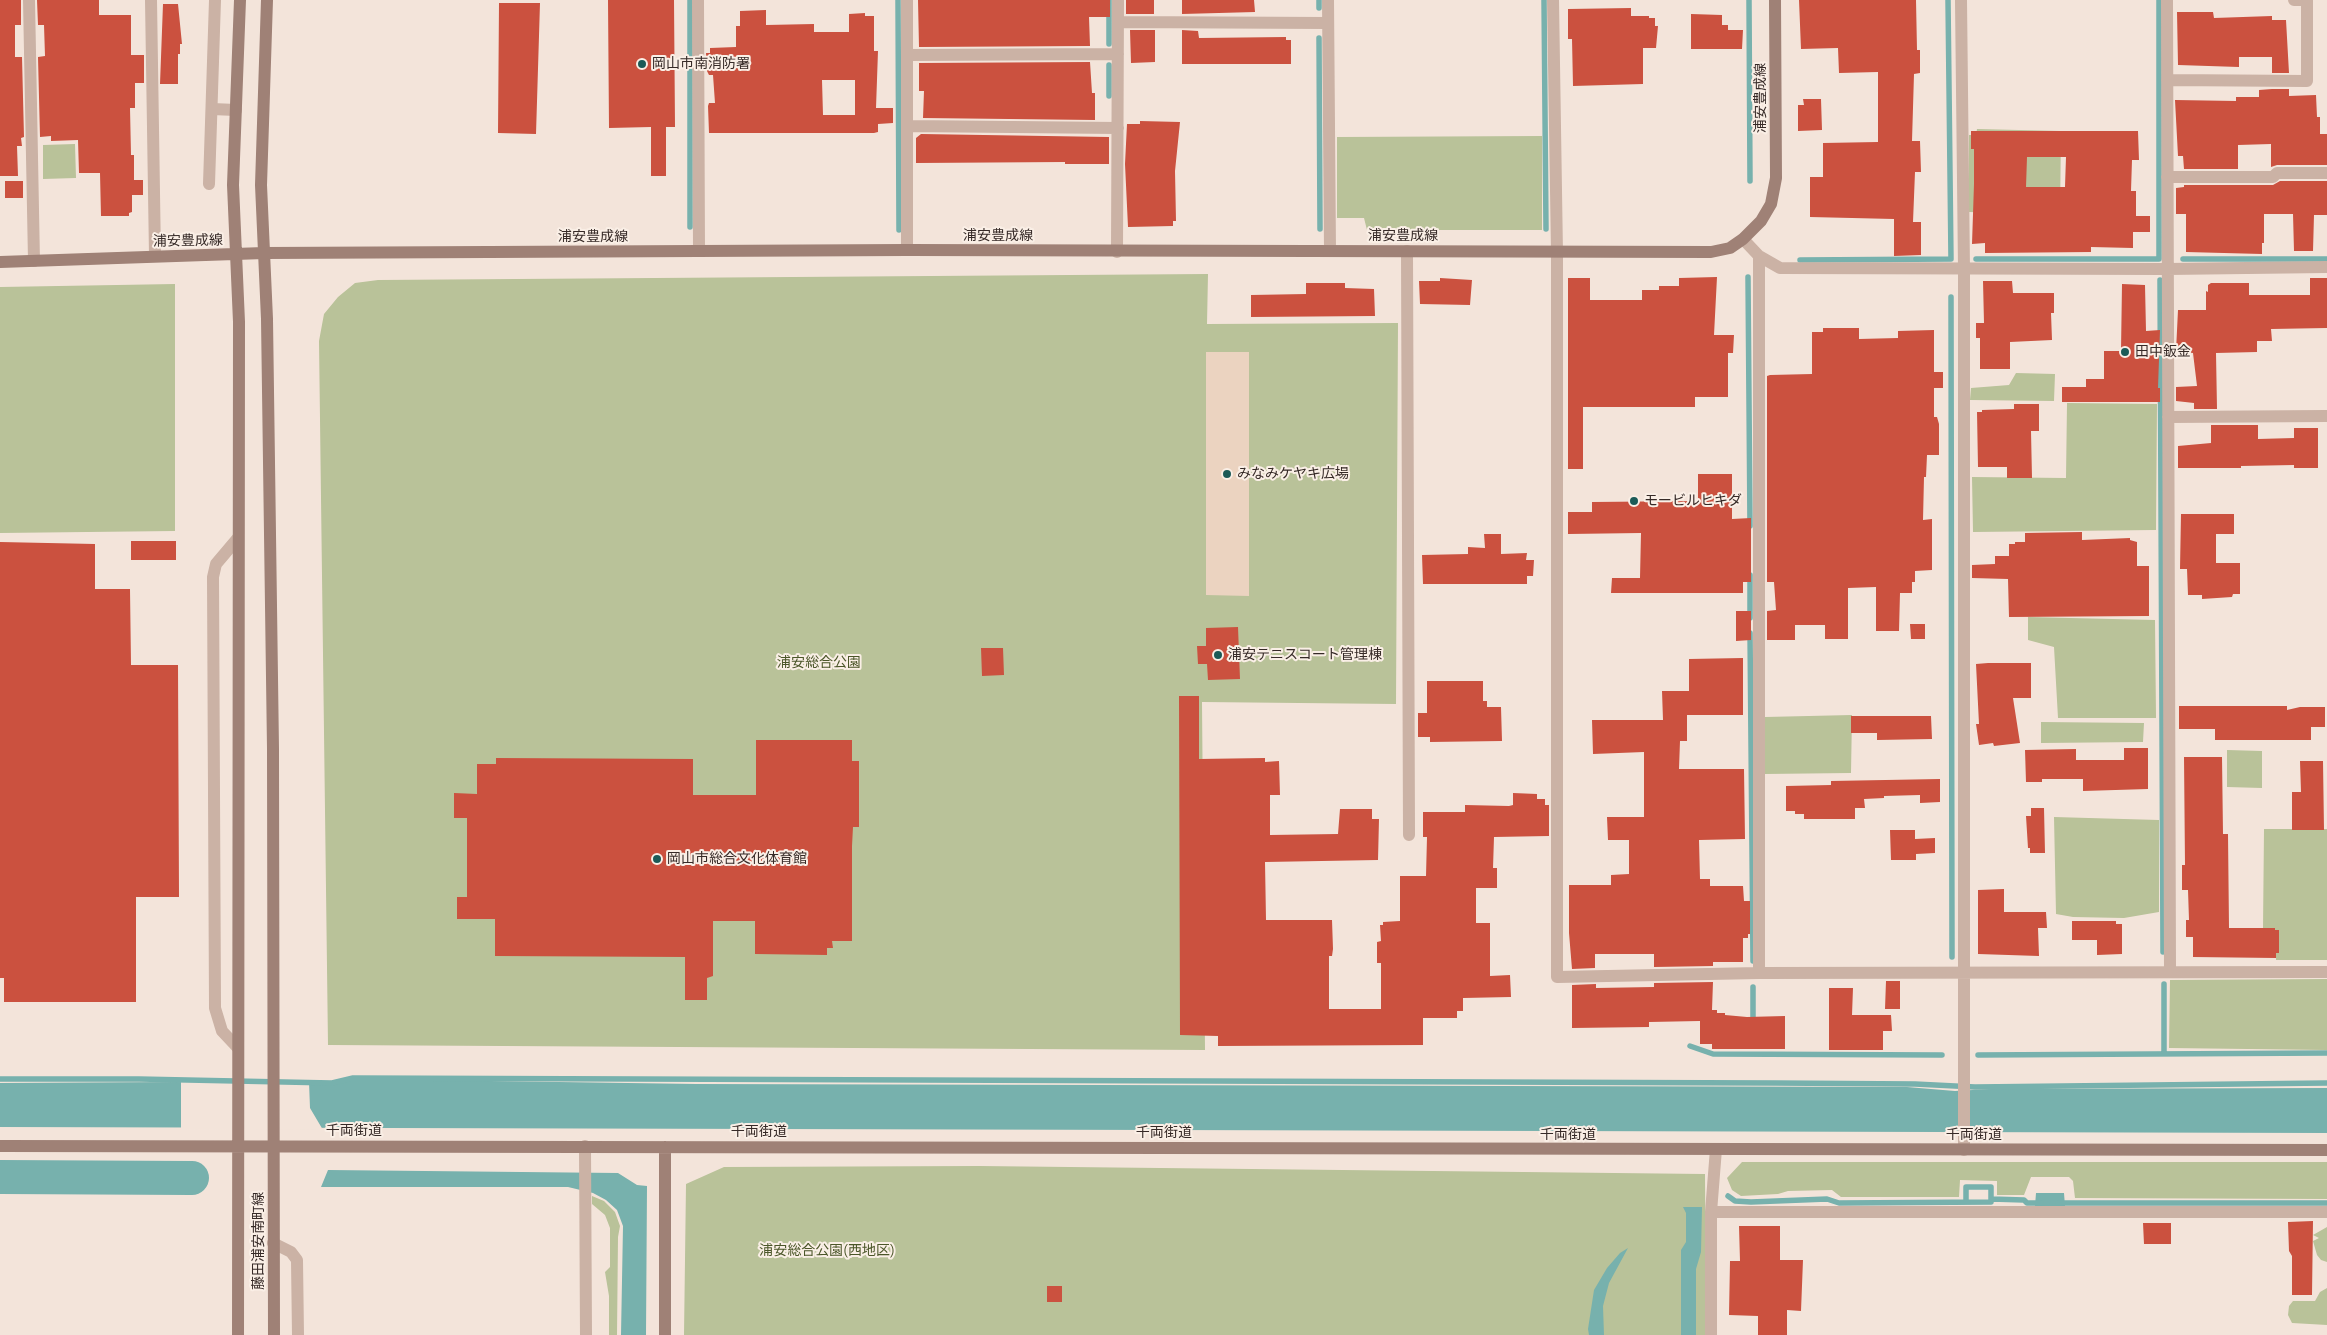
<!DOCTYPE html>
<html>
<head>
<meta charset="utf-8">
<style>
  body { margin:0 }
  canvas { display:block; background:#f3e4da }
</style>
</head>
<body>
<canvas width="2327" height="1335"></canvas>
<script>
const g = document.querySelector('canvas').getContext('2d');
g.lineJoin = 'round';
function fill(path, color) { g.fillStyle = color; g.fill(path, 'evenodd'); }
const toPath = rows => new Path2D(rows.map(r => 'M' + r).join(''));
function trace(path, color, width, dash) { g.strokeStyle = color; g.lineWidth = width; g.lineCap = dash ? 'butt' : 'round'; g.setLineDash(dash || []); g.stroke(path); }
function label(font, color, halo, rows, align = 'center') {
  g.font = font + ' "IBM Plex Sans","Noto Sans JP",sans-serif'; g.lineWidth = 4; g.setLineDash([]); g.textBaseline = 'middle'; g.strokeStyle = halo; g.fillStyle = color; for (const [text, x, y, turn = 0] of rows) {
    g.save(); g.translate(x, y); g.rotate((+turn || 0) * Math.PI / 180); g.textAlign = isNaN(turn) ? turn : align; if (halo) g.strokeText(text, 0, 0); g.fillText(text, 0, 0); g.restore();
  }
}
fill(toPath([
  [1977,129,2061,131,2060,215,1969,212,1969,135,1976,135],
  [1542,136,1542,230,1367,230,1364,218,1337,218,1337,137],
  [75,144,76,178,43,179,43,145],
  [1208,274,1207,324,1398,323,1396,704,1202,702,1205,1050,328,1045,319,341,324,314,338,297,355,283,378,280],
  [175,284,175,531,0,533,0,287],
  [2016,373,2055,374,2054,401,1970,400,1971,388,2009,385],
  [2067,403,2157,404,2156,530,1973,532,1972,477,2066,478],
  [2028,617,2155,620,2156,718,2058,718,2054,647,2028,640],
  [1852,715,1851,773,1764,774,1765,717],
  [2041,722,2144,723,2143,742,2041,743],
  [2227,750,2262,751,2262,788,2227,787],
  [2054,817,2159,820,2159,912,2124,918,2073,917,2056,914],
  [2264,829,2327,829,2327,960,2276,960,2276,930,2263,929],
  [2327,979,2327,1050,2169,1048,2170,980],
  [1742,1162,2327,1162,2327,1199,2075,1198,2073,1181,2069,1177,2031,1177,2024,1195,1997,1195,1997,1181,1960,1180,1959,1197,1841,1197,1832,1190,1788,1191,1778,1194,1741,1196,1732,1190,1727,1178],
  [979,1166,1705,1174,1706,1335,684,1335,686,1184,724,1167],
  [592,1196,604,1201,615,1212,620,1226,618,1237,617,1335,609,1335,609,1296,605,1272,610,1267,610,1228,605,1215,592,1204],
  [2327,1227,2327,1262,2321,1260,2317,1255,2313,1241,2319,1238,2313,1235],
  [2327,1288,2327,1325,2292,1323,2288,1315,2289,1306,2293,1301,2315,1301,2320,1292]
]), '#b9c299');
fill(toPath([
  [1206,352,1249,352,1249,596,1206,595]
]), '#ebd3c0');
fill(toPath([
  [354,1079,696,1084,1907,1087,1955,1091,1990,1089,2327,1088,2327,1133,0,1127,0,1083,177,1082,333,1085],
  [328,1170,618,1173,637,1185,647,1186,646,1335,621,1335,623,1226,617,1210,606,1200,593,1193,568,1187,321,1187],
  [2036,1193,2064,1193,2065,1206,2035,1206],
  [1683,1207,1702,1207,1701,1252,1696,1269,1696,1335,1681,1335,1681,1250,1686,1242,1686,1213],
  [1628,1248,1609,1283,1603,1306,1604,1335,1589,1335,1588,1329,1594,1290,1607,1268,1620,1253]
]), '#77b1ad');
fill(toPath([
  [181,1080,309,1082,310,1108,323,1130,181,1129]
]), '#f3e4da');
trace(toPath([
  [690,0,690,227],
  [898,0,899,230],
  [1319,0,1319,8],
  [1544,0,1546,229],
  [1749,0,1750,181],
  [1319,38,1320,229],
  [1109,44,1109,0],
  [1109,65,1109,96],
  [1976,259,2159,259,2159,0],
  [2183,259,2327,259],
  [1800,260,1951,259,1948,0],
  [1748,277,1750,526],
  [2160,280,2163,952],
  [1951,297,1952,957],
  [1750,575,1750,618],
  [1750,633,1753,961],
  [2164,984,2164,1053],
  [1753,1023,1753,987],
  [1690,1046,1713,1054,1942,1055],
  [1978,1055,2327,1053],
  [0,1079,139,1079,332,1083,353,1078,1775,1083,1915,1084,1975,1087,2327,1083],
  [1728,1196,1735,1201,1751,1202,1827,1199,1839,1203,1991,1202,1991,1199,2024,1200,2027,1203,2041,1203],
  [1966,1202,1966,1187,1991,1187,1991,1199],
  [2058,1203,2327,1203]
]), '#77b1ad', 5.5);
trace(toPath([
  [0,1177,192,1178]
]), '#77b1ad', 34);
fill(toPath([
  [0,0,21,0,21,25,15,25,15,57,22,57,24,137,21,138,22,146,17,146,18,176,0,176],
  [37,0,99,0,99,15,131,15,131,55,144,55,144,83,135,83,135,108,130,108,131,155,134,155,134,180,143,180,143,195,132,195,132,212,129,213,129,216,101,216,100,173,79,173,78,140,51,141,51,136,40,137,38,57,45,56,44,25,38,25],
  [608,0,674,0,675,127,666,127,666,176,651,176,651,127,609,128],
  [918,0,1110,0,1110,17,1089,17,1090,46,919,47],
  [1126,0,1154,0,1154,14,1126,14],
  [1182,0,1254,0,1255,12,1182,14],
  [1799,0,1916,0,1917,50,1920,50,1920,73,1914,74,1912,141,1920,141,1921,172,1915,172,1913,222,1921,222,1921,255,1894,256,1894,219,1810,217,1810,177,1823,177,1823,143,1878,142,1878,72,1839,73,1838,48,1801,49],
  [499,3,540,3,536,134,498,133],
  [163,4,178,4,182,44,180,44,180,54,178,54,178,84,160,84],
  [1631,8,1631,16,1649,16,1649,18,1655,18,1655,26,1658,26,1656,48,1643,48,1643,84,1573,86,1572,39,1568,39,1568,9],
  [766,10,766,25,814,24,814,32,849,32,849,14,865,13,865,16,874,16,874,51,878,51,876,108,893,108,893,123,878,124,878,132,874,133,709,133,708,106,709,103,715,103,713,75,709,75,707,71,706,53,710,53,710,48,736,47,736,26,740,26,740,11],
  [822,80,855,80,855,115,823,115],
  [2177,12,2213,12,2214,18,2272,16,2272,20,2286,20,2289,73,2272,73,2272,57,2239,57,2239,67,2178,65],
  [1691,14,1722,15,1722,25,1728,25,1728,30,1743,30,1742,49,1691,49],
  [1130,30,1155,30,1155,62,1131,63],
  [1182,30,1198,31,1199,38,1286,37,1286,40,1291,40,1291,64,1182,64],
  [1090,62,1092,93,1095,93,1095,120,923,118,924,91,919,91,919,63],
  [2272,89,2289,89,2289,96,2316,95,2317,117,2320,117,2320,134,2327,134,2327,165,2277,165,2271,167,2271,144,2238,145,2238,169,2184,169,2183,156,2178,156,2175,100,2236,101,2236,97,2259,97,2259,90],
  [1803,99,1821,99,1822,130,1798,131,1798,105,1804,105],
  [1140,121,1180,122,1175,171,1176,221,1173,221,1173,226,1128,227,1125,164,1127,124,1140,124],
  [1971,131,2138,131,2139,160,2132,160,2131,191,2136,191,2136,216,2150,216,2150,232,2133,232,2133,248,2091,247,2091,252,1985,253,1985,243,1972,244,1974,184,1974,149,1971,149],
  [2027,157,2066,157,2065,187,2026,187],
  [921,134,1109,137,1109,164,1065,164,1065,162,916,163,916,138],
  [5,181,23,181,23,198,5,198],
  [2280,181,2327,181,2327,215,2314,215,2313,251,2294,251,2293,214,2264,214,2264,243,2262,243,2262,254,2186,252,2186,214,2176,214,2176,188,2184,187,2184,185,2273,185],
  [1717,277,1714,335,1734,335,1733,353,1728,353,1728,397,1695,397,1695,407,1583,407,1583,469,1568,469,1568,278,1590,278,1590,300,1642,300,1642,290,1659,290,1659,286,1679,286,1679,278],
  [1440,278,1472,280,1470,305,1420,304,1419,281,1440,281],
  [2310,278,2327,278,2327,328,2271,329,2272,341,2257,341,2257,352,2216,353,2217,409,2194,409,2194,403,2176,401,2176,387,2197,386,2193,353,2176,351,2178,310,2206,310,2206,291,2208,292,2208,285,2211,283,2249,283,2249,295,2310,295],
  [1983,281,2012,281,2013,293,2054,293,2054,313,2051,313,2052,340,2010,342,2010,369,1980,369,1980,338,1976,338,1976,323,1984,323],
  [1306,283,1345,283,1345,288,1374,289,1375,316,1251,317,1251,295,1306,294],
  [2122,284,2145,285,2146,331,2160,330,2158,388,2160,388,2160,402,2062,402,2062,387,2086,387,2086,379,2104,379,2104,351,2121,351],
  [1823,328,1859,328,1859,339,1898,338,1898,331,1934,330,1934,372,1943,372,1943,388,1934,388,1934,417,1937,417,1939,424,1939,455,1927,455,1926,477,1924,477,1923,520,1932,519,1932,570,1915,571,1915,582,1912,582,1912,593,1900,593,1899,631,1876,631,1876,587,1848,588,1848,639,1825,639,1825,625,1795,625,1795,640,1767,640,1767,611,1776,610,1774,582,1767,582,1767,376,1770,375,1812,374,1812,332,1823,332],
  [2014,404,2039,404,2039,431,2031,431,2032,478,2007,478,2007,467,1978,467,1977,412,1982,412,1982,410,2014,409],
  [2211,425,2258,425,2258,439,2294,438,2294,428,2318,428,2318,468,2294,468,2294,465,2241,466,2241,468,2178,468,2178,446,2211,443],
  [1698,474,1732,474,1732,519,1751,518,1751,582,1743,582,1743,593,1611,593,1612,578,1640,578,1641,533,1568,534,1568,512,1592,512,1592,502,1698,501],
  [2181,514,2234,514,2234,534,2216,534,2216,563,2240,563,2240,594,2233,594,2232,597,2202,599,2202,595,2188,595,2187,569,2180,569],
  [2082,532,2082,540,2130,538,2130,540,2137,542,2137,566,2149,566,2149,616,2009,617,2008,579,1972,578,1972,565,1995,564,1995,556,2009,556,2009,544,2015,544,2015,542,2025,542,2025,533],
  [1484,534,1501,534,1501,554,1527,553,1526,560,1534,560,1533,576,1527,576,1527,584,1423,584,1422,555,1468,554,1468,547,1485,548],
  [131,541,176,541,176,560,131,560],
  [0,542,95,544,95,589,130,589,131,665,178,665,179,897,136,897,136,1002,4,1002,4,978,0,978],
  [1736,611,1751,611,1751,640,1736,641],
  [1910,624,1925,624,1925,639,1911,639],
  [1238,627,1240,679,1208,680,1207,664,1198,664,1197,646,1206,646,1206,628],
  [981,648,1003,648,1004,675,982,676],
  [1743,658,1743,715,1687,715,1687,741,1680,741,1679,769,1744,769,1745,839,1699,840,1700,879,1710,879,1710,886,1743,886,1744,901,1750,901,1750,934,1748,934,1748,938,1743,938,1743,962,1713,962,1713,966,1654,967,1654,954,1595,954,1595,968,1572,969,1569,933,1569,885,1611,885,1611,875,1629,874,1629,840,1608,840,1607,817,1644,817,1644,752,1593,754,1592,720,1663,720,1662,691,1689,691,1689,659],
  [1988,663,2031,663,2031,698,2013,698,2020,743,1994,746,1993,743,1979,745,1976,724,1979,724,1976,664],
  [1427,681,1483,681,1483,701,1487,701,1487,707,1501,707,1502,741,1430,742,1430,737,1418,737,1418,713,1427,713],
  [1179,696,1199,696,1199,759,1265,758,1265,762,1279,761,1280,795,1270,795,1270,835,1338,834,1340,809,1372,809,1372,819,1379,819,1378,860,1265,862,1266,920,1332,920,1333,949,1332,956,1329,956,1329,1009,1381,1009,1381,963,1377,963,1377,942,1381,941,1380,925,1383,925,1383,922,1400,921,1400,876,1426,876,1427,837,1423,837,1423,812,1465,812,1465,805,1509,806,1513,805,1513,793,1537,794,1537,799,1545,799,1545,805,1549,805,1549,836,1494,837,1493,868,1497,868,1497,888,1476,888,1476,923,1490,923,1490,976,1510,975,1511,997,1463,998,1463,1011,1457,1011,1457,1018,1423,1018,1423,1045,1218,1046,1218,1036,1180,1035],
  [2179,706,2287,706,2287,710,2300,707,2325,707,2325,727,2311,727,2311,740,2215,740,2215,729,2179,729],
  [1851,716,1931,716,1932,739,1877,740,1877,733,1851,733],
  [756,740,852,740,852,761,859,761,859,827,853,827,852,846,852,941,832,941,833,948,827,948,827,955,755,954,755,921,713,921,713,976,707,978,707,1000,685,1000,685,957,495,956,495,919,457,919,457,897,467,897,467,818,454,818,454,793,477,794,477,764,496,764,496,758,693,759,693,795,756,795],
  [2124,748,2148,748,2148,789,2083,791,2083,779,2042,779,2042,782,2026,782,2025,750,2076,749,2076,760,2124,760],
  [2184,757,2222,757,2223,834,2228,834,2229,928,2275,928,2275,930,2279,930,2279,953,2276,953,2276,958,2193,957,2193,937,2186,937,2186,920,2189,920,2188,890,2182,890,2182,865,2185,865],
  [2300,761,2323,761,2324,830,2292,830,2292,792,2301,792],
  [1940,779,1940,802,1920,803,1920,795,1884,796,1884,798,1864,799,1865,808,1855,808,1855,819,1804,819,1804,814,1795,814,1795,811,1786,811,1786,786,1831,785,1831,781],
  [2031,808,2044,808,2045,853,2030,853,2030,848,2028,848,2026,816,2031,816],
  [1890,830,1915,830,1915,839,1935,838,1935,853,1916,854,1916,860,1891,860],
  [2004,889,2004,912,2046,912,2047,928,2038,928,2039,956,1978,954,1978,890],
  [2072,921,2116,921,2116,924,2122,924,2122,954,2097,955,2097,940,2072,940],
  [1886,981,1900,981,1900,1009,1885,1009],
  [1713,982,1712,1010,1717,1010,1717,1013,1725,1013,1725,1015,1747,1017,1785,1016,1785,1049,1712,1049,1712,1044,1700,1044,1700,1021,1649,1022,1649,1027,1572,1028,1572,985,1596,984,1596,988,1654,987,1654,983],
  [1829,988,1853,988,1852,1015,1891,1015,1892,1031,1883,1031,1883,1050,1829,1050],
  [2313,1221,2312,1295,2292,1295,2292,1256,2289,1251,2288,1222],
  [2143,1223,2171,1223,2171,1244,2144,1244],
  [1739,1226,1780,1226,1780,1260,1803,1260,1801,1311,1787,1310,1787,1335,1758,1335,1758,1316,1729,1315,1730,1261,1740,1261],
  [1047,1286,1062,1286,1062,1302,1047,1302]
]), '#cb513f');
trace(toPath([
  [29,0,34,261],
  [151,0,155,256],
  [698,0,699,251],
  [907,0,907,250],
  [1328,0,1330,251],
  [1553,0,1557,253,1557,977,1759,973,2327,972],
  [1961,0,1964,269,1964,1150],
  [2167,0,2170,971],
  [1118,22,1328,23],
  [907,55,1118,54],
  [2167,80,2307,81,2307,0,2294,0],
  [212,109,236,110],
  [907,126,1118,128],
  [2167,177,2273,177,2277,173,2327,173],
  [209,184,215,0],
  [1743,239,1759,256,1780,268,2167,269,2327,267],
  [1407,251,1409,835],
  [1117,252,1118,0],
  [1759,256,1759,973],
  [2168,417,2327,416],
  [237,1047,222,1031,215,1008,213,577,216,564,238,538],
  [585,1146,586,1335],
  [1711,1212,2327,1212],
  [273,1243,291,1252,297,1260,298,1335],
  [1711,1335,1711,1212,1716,1149]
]), '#cbb2a5', 12);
trace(toPath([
  [267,0,261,185,267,319,273,749,274,1335],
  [0,262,264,253,489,252,907,250,1711,252,1730,248,1743,239,1761,221,1771,204,1776,178,1775,0],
  [0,1146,2327,1150],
  [665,1147,665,1335],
  [238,1335,239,322,233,185,240,0]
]), '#9f8176', 12);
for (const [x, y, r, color] of [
  [642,64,5,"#1b5a57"],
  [2125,352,5,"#1b5a57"],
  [1227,474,5,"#1b5a57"],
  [1634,501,5,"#1b5a57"],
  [1218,655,5,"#1b5a57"],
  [657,859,5,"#1b5a57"]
]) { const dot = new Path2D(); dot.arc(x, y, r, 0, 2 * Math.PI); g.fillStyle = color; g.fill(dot); trace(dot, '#faefe6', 2); }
label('14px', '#362a27', '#faefe6', [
  ["岡山市南消防署",652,64],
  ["田中鈑金",2135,352],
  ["みなみケヤキ広場",1237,474],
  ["モービルヒキダ",1644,501],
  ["浦安テニスコート管理棟",1228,655],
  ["岡山市総合文化体育館",667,859]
], 'left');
label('14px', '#362a27', '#faefe6', [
  ["浦安豊成線",1761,98,-90],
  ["浦安豊成線",998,236],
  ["浦安豊成線",1403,236],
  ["浦安豊成線",593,237],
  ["浦安豊成線",188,241,-1],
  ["千両街道",354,1131],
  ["千両街道",759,1132],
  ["千両街道",1164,1133],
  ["千両街道",1568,1135],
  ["千両街道",1974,1135],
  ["藤田浦安南町線",259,1241,-90]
]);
label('14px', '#4b5629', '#faefe6', [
  ["浦安総合公園",819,663],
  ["浦安総合公園(西地区)",827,1251]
]);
</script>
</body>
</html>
